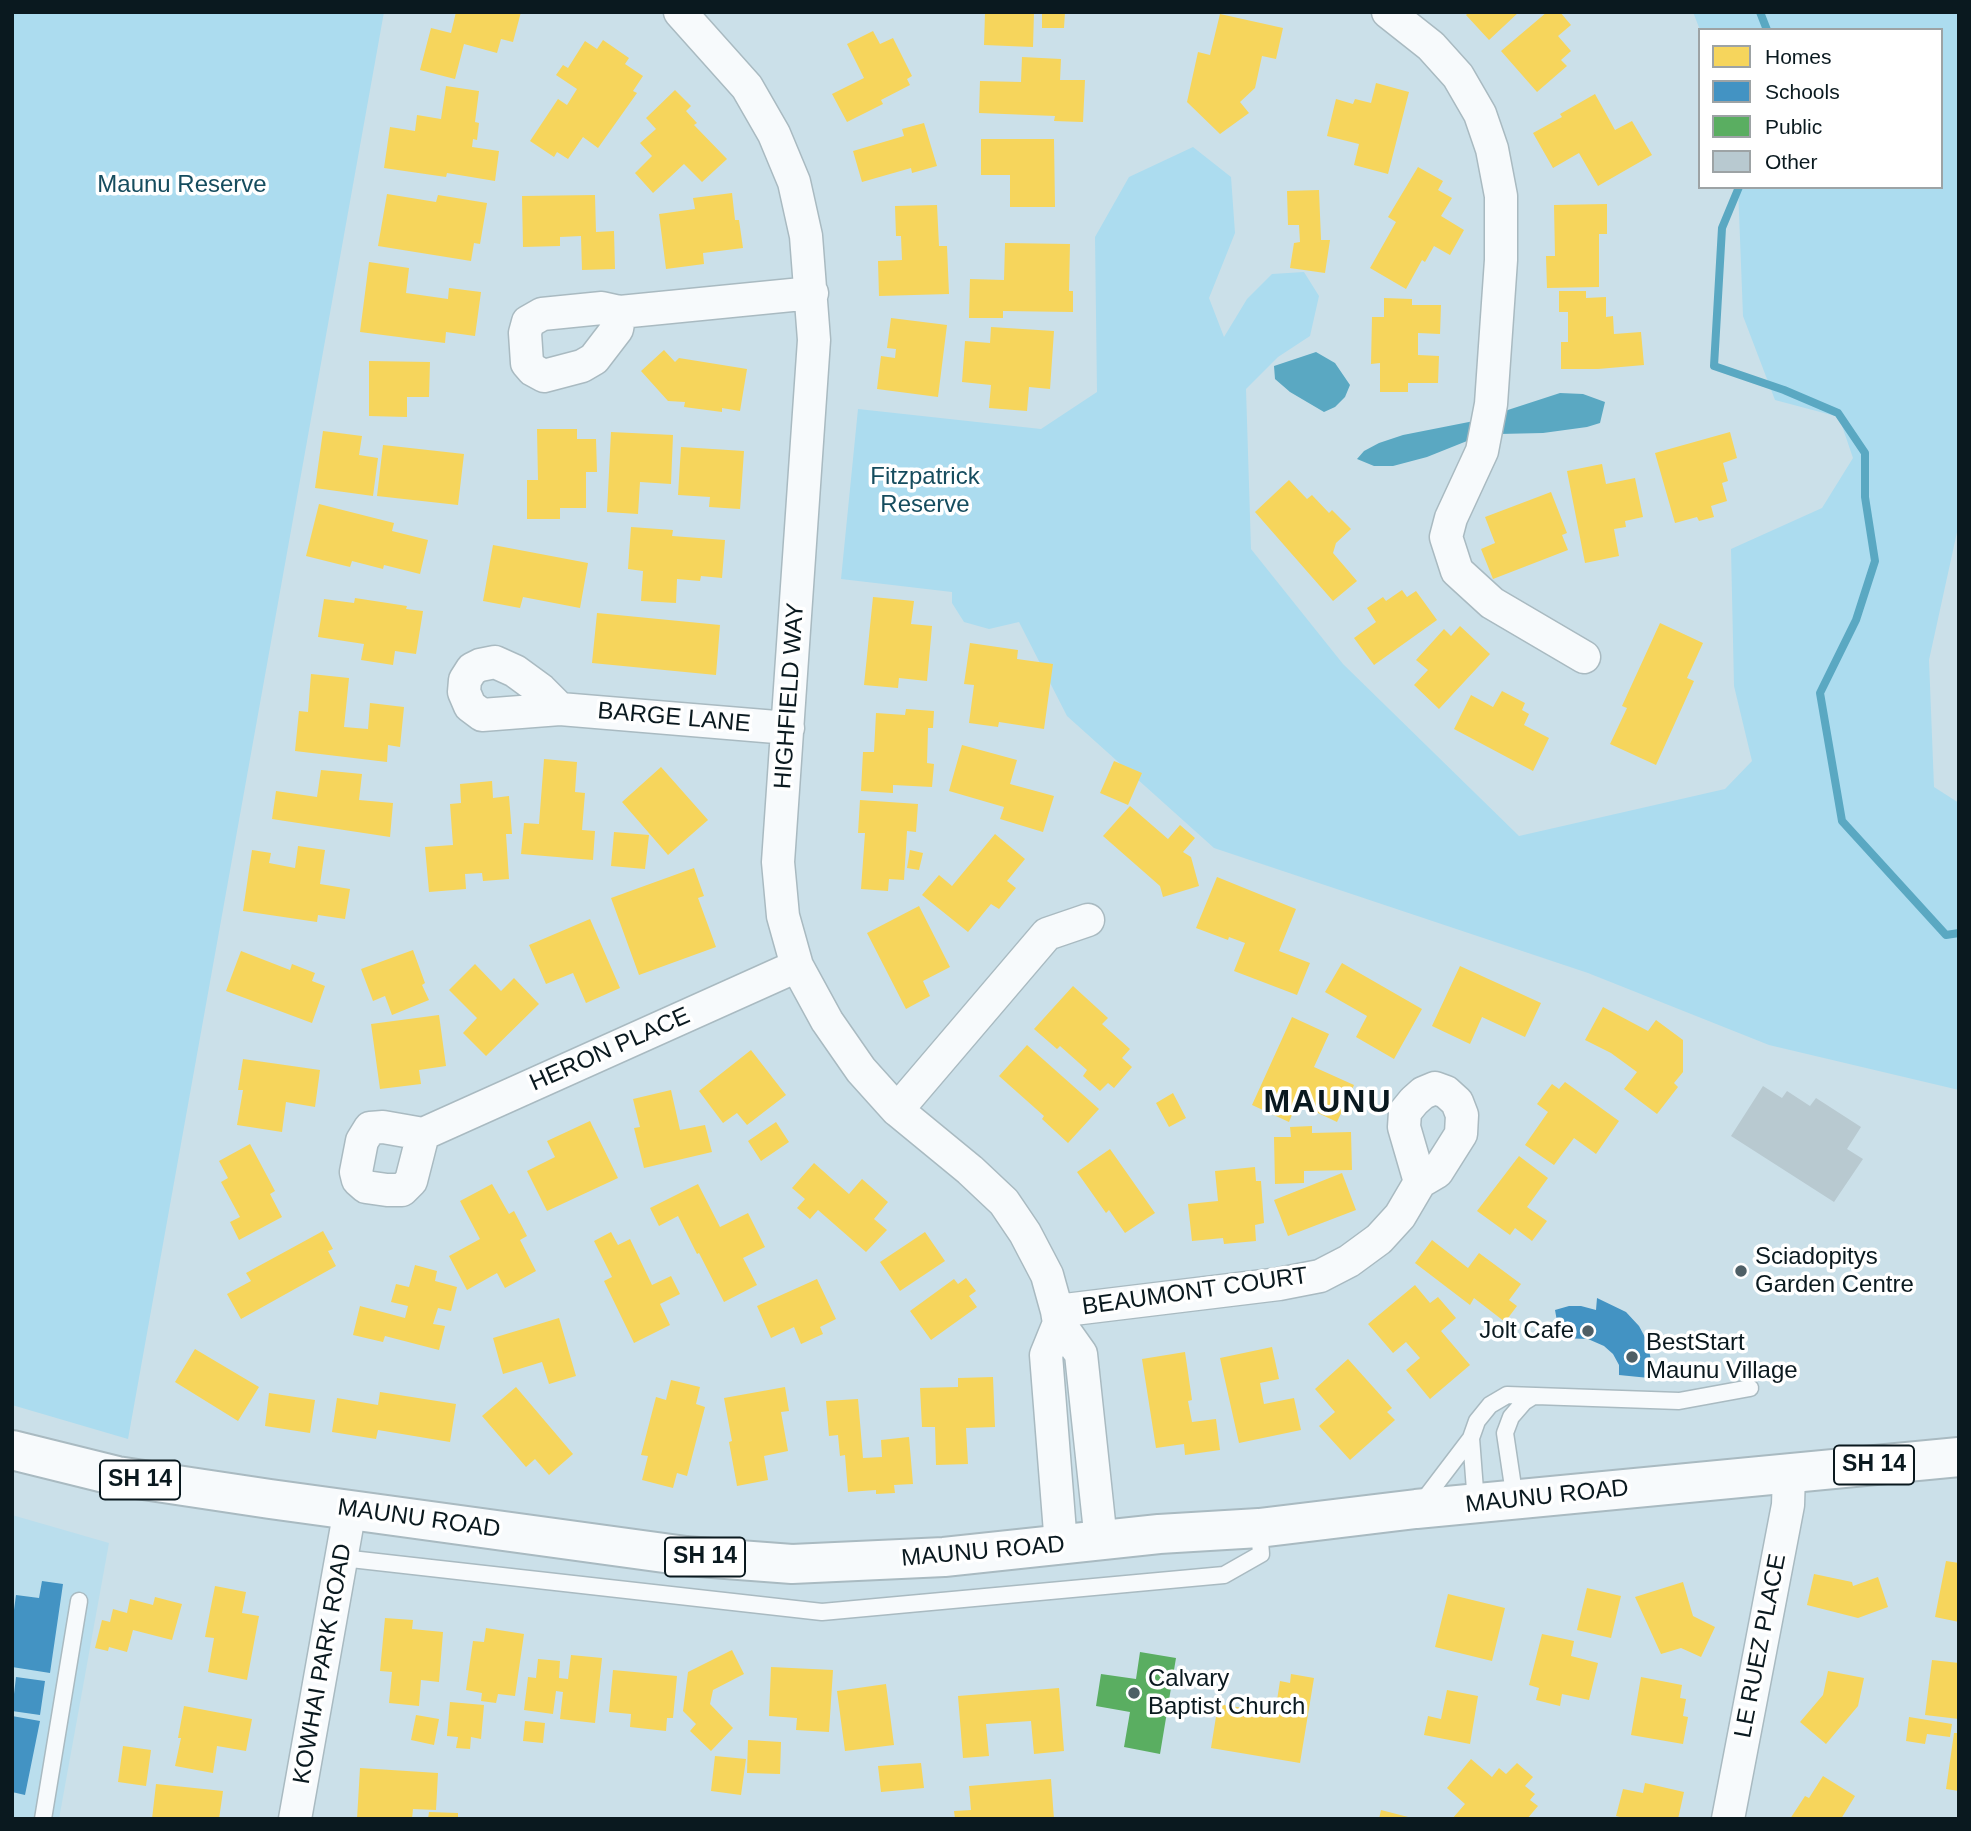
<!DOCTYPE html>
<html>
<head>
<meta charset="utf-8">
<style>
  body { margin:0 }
  #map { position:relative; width:1971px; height:1831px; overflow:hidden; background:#cbe0e9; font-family:Arial,sans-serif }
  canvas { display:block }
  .frame { position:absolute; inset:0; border:14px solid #0a191f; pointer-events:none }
  .legend { position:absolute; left:1698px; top:28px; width:245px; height:161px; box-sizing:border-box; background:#fff; border:2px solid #9da3a5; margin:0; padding:9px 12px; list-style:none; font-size:21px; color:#0a191f }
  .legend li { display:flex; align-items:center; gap:14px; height:35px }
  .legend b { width:35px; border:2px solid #9da3a5 }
</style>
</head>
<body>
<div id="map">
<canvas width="1971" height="1831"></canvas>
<div class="frame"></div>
<ul class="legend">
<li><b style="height:19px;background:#f6d55c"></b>Homes</li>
<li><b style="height:19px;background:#4393c3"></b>Schools</li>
<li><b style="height:19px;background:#5aae61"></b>Public</li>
<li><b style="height:19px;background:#b8c9d0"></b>Other</li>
</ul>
</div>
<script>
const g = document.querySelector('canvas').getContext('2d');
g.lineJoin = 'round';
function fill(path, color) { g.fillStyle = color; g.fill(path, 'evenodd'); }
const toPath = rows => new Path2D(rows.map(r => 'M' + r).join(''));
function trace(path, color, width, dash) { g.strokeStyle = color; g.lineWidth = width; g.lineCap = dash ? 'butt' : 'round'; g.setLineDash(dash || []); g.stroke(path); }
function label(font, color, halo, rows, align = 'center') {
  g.font = font + ' Arial,sans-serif'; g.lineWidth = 7; g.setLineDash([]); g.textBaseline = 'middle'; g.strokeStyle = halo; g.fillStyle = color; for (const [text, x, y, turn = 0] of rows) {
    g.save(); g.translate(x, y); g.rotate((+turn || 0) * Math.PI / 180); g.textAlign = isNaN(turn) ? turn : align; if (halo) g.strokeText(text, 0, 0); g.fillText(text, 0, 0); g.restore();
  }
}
fill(toPath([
  [12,1515,109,1543,59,1819,12,1819]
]), '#badeed');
fill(toPath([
  [12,12,384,12,128,1439,12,1405],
  [1693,12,1959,12,1959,523,1929,660,1934,787,1959,803,1959,1090,1769,1045,1588,973,1214,848,1067,716,1019,622,989,629,964,622,952,603,952,592,841,579,858,409,1041,429,1097,392,1095,237,1129,177,1193,147,1231,177,1235,233,1209,298,1224,337,1247,299,1272,274,1304,272,1319,296,1310,336,1278,357,1246,389,1251,549,1343,664,1519,836,1725,789,1752,761,1734,686,1731,549,1822,508,1853,458,1839,417,1775,400,1743,316,1738,187,1941,187,1941,30,1700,30]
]), '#acdcef');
fill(toPath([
  [1316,352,1335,363,1350,385,1345,397,1335,407,1324,412,1290,392,1275,379,1274,366],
  [1560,393,1583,394,1605,402,1600,423,1587,427,1543,433,1499,434,1472,439,1427,457,1393,466,1374,466,1357,459,1364,451,1379,443,1403,435,1474,421]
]), '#5aa8c2');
fill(toPath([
  [456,12,521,12,513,42,501,39,497,53,464,44,455,79,420,70,431,28,451,33],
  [985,12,1034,12,1033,47,984,45],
  [1042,12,1065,12,1064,28,1042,28],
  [1469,12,1519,12,1489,40,1466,15],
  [1547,12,1560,12,1571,25,1558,36,1571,51,1561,60,1567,66,1537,92,1501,51],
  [1220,14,1283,28,1276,59,1262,56,1255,88,1240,102,1249,113,1220,134,1187,102,1198,52,1210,55],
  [873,31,880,44,893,38,912,76,907,79,910,85,881,100,883,104,847,122,832,94,864,78,847,44],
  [603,40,629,58,625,64,643,76,633,91,637,93,598,148,583,137,568,159,557,152,554,157,530,141,558,99,567,105,577,89,556,75,563,65,568,68,585,41,597,49],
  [1022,57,1061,59,1060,80,1085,80,1083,122,1054,121,1055,116,979,113,980,81,1021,82],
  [1376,83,1409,92,1388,174,1354,165,1359,144,1327,136,1336,99,1353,104,1355,99,1371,103],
  [446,86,479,91,475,122,479,123,477,140,473,139,472,147,499,151,495,181,447,173,446,177,384,168,390,127,415,131,417,115,441,119],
  [675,90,691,106,686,111,697,123,694,125,727,159,702,182,684,164,653,193,635,173,652,156,640,143,656,129,646,118],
  [1595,94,1615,130,1632,121,1652,155,1598,186,1579,153,1553,168,1533,133,1562,117,1560,114],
  [924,123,937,166,912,173,911,168,862,182,853,151,904,136,902,129],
  [981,139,1054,139,1055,207,1010,207,1010,175,981,175],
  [1418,167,1443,181,1438,190,1452,198,1441,216,1464,230,1450,255,1434,246,1425,262,1422,260,1406,289,1370,268,1396,222,1388,217],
  [1319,190,1321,240,1330,240,1325,273,1290,268,1294,243,1300,242,1299,225,1288,225,1287,191],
  [732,193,735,220,739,220,743,248,703,253,704,264,666,269,659,214,695,209,693,198],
  [387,194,436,202,438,195,487,203,480,244,474,243,471,261,378,246],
  [595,195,596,232,614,231,615,269,582,270,581,236,560,237,560,246,523,247,522,196],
  [1607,204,1607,234,1599,234,1599,287,1547,288,1546,256,1555,256,1554,205],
  [937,205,939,246,947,246,949,294,879,296,878,261,902,260,901,236,896,236,895,206],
  [1005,243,1070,244,1069,291,1073,291,1073,312,1003,311,1003,318,969,318,970,279,1004,280],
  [369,262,409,268,406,293,448,299,449,288,481,292,475,336,446,332,445,343,360,332],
  [1559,291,1586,291,1586,298,1606,297,1606,317,1613,316,1614,334,1641,332,1644,365,1598,369,1561,369,1561,342,1568,342,1568,312,1559,312],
  [1384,298,1412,299,1412,305,1441,305,1440,334,1418,333,1418,355,1439,356,1438,383,1408,383,1408,392,1380,392,1380,363,1371,364,1372,317,1384,317],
  [891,318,947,325,938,397,877,389,881,356,895,358,896,349,887,348],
  [991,327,1054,331,1050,389,1029,387,1027,411,989,408,991,385,962,382,965,341,990,343],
  [664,350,675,362,679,358,747,369,740,411,722,408,722,412,684,407,685,402,668,401,641,371],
  [369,361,430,362,429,397,407,397,407,417,369,416],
  [537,429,577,429,577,439,596,439,597,472,586,472,586,508,560,508,560,519,527,519,527,480,538,480],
  [323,431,362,436,359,455,378,458,373,496,315,488],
  [611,432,673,435,671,484,640,482,638,514,607,512],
  [1730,432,1737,458,1723,463,1728,481,1722,483,1727,501,1711,506,1714,517,1699,521,1697,517,1675,523,1655,453],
  [383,445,464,454,458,505,377,496],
  [681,447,744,451,740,509,709,507,710,497,678,495],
  [1602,464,1606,484,1635,478,1643,517,1625,521,1626,527,1614,529,1619,556,1585,563,1567,471],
  [1289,480,1307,499,1312,495,1329,513,1332,510,1351,529,1336,543,1333,553,1357,581,1333,601,1255,512],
  [1551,492,1567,533,1562,535,1568,550,1493,579,1481,549,1495,543,1485,517],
  [319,504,394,523,392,531,428,540,420,574,384,565,383,569,352,561,350,567,306,556],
  [631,527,673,530,672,536,725,540,722,578,701,576,700,581,677,579,676,603,641,601,643,571,628,569],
  [493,545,588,563,580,608,523,597,520,608,483,601],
  [1402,590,1407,597,1416,591,1437,620,1374,665,1354,638,1376,622,1367,608,1383,597,1386,601],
  [873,597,914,601,911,624,932,626,927,681,899,678,898,688,864,685],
  [355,598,407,606,406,609,423,611,416,654,395,651,393,665,361,660,364,644,318,637,324,599,354,603],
  [597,613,720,625,716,675,592,663],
  [1660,623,1703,643,1687,678,1694,681,1656,765,1610,744,1627,708,1622,706],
  [1460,626,1490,654,1439,709,1414,685,1428,670,1416,660,1444,629,1451,636],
  [970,643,1018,650,1017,659,1053,664,1044,729,999,722,998,727,969,723,974,685,964,684],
  [311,674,349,678,344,727,368,729,370,703,404,707,400,747,388,745,387,762,295,751,299,711,308,712],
  [1502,691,1525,703,1522,710,1529,714,1524,725,1549,738,1533,771,1454,729,1471,695,1493,707],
  [906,709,934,711,933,728,928,728,927,763,934,764,932,787,893,785,893,793,861,791,863,752,874,752,876,713,905,715],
  [962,745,1017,760,1010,784,1054,796,1043,832,1000,819,1004,807,949,791],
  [544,759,577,762,575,792,585,793,582,830,595,831,593,860,521,854,524,823,539,824],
  [1114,761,1142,773,1128,805,1100,793],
  [661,767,708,820,668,855,622,802],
  [321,770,362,774,359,800,393,803,390,837,272,819,276,791,317,797],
  [492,781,493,798,509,796,512,834,506,834,509,879,483,881,482,873,465,874,466,889,429,892,425,847,453,845,450,804,461,803,460,784],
  [860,800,918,804,916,832,907,831,904,880,889,879,888,891,861,889,865,833,858,833],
  [1130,806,1168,839,1180,825,1195,838,1183,852,1191,857,1199,886,1163,897,1160,886,1103,836],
  [614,832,649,835,645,869,611,866],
  [995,834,1025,859,1007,881,1016,888,999,909,991,904,968,932,922,895,939,875,952,886],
  [298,846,325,850,320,884,350,889,345,919,318,915,317,922,243,911,252,850,271,853,269,863,295,868],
  [910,850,923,853,919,870,907,868],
  [694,868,704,896,698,898,716,947,639,975,611,898],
  [1217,877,1296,909,1279,951,1310,963,1297,995,1234,971,1245,943,1229,937,1228,940,1196,928],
  [919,906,950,967,923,981,930,996,906,1009,867,933],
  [590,919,620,988,586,1003,573,973,546,984,529,945],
  [413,950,425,983,422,985,429,1000,392,1015,385,996,373,1001,361,969],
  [241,951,290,970,292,964,315,973,312,981,325,986,312,1023,226,991],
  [1342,963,1422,1009,1394,1059,1356,1037,1367,1016,1325,992],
  [475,964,501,991,514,978,539,1004,486,1056,463,1033,477,1018,449,990],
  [1460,966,1541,1003,1525,1037,1482,1017,1470,1044,1432,1026],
  [1073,986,1108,1018,1102,1024,1130,1049,1122,1058,1132,1067,1114,1088,1108,1083,1100,1091,1083,1076,1087,1070,1060,1046,1057,1049,1034,1029],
  [1603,1007,1648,1031,1656,1020,1683,1040,1683,1072,1674,1083,1678,1087,1657,1114,1624,1089,1637,1072,1611,1053,1585,1040],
  [439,1015,446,1066,419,1070,421,1084,380,1089,371,1024],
  [1292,1017,1329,1034,1314,1067,1354,1085,1337,1122,1297,1103,1289,1122,1252,1105],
  [1027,1045,1099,1109,1068,1143,1042,1119,1044,1116,999,1076],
  [751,1050,786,1095,747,1125,737,1113,723,1123,699,1091],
  [243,1059,320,1070,315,1107,286,1102,282,1132,237,1125,243,1090,238,1090],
  [1565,1082,1619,1121,1596,1154,1574,1138,1554,1165,1525,1145,1548,1112,1537,1104,1552,1084,1559,1089],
  [671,1090,680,1130,705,1125,712,1152,644,1168,634,1128,640,1127,633,1099],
  [1173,1093,1186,1118,1169,1127,1156,1103],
  [590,1121,618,1178,547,1211,527,1171,555,1157,547,1141],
  [776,1122,789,1142,761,1161,748,1141],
  [1312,1126,1312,1133,1351,1132,1352,1170,1304,1171,1304,1183,1275,1184,1274,1137,1291,1137,1290,1127],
  [250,1144,275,1191,270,1194,282,1217,239,1240,230,1222,240,1217,221,1182,228,1178,219,1161],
  [1110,1149,1155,1213,1125,1233,1109,1210,1106,1213,1077,1172],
  [1519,1156,1548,1178,1527,1207,1547,1221,1532,1241,1515,1228,1510,1235,1477,1211],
  [814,1163,849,1194,862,1179,888,1202,874,1219,887,1230,866,1252,818,1210,810,1219,797,1208,805,1199,792,1188],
  [1255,1167,1256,1181,1261,1181,1264,1223,1255,1225,1256,1241,1224,1244,1223,1238,1192,1241,1188,1204,1218,1201,1215,1171],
  [1342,1173,1356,1210,1288,1236,1274,1200],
  [492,1184,509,1214,514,1211,527,1236,520,1240,536,1271,505,1288,497,1273,467,1290,449,1256,480,1239,460,1201],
  [698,1184,720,1227,748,1213,765,1247,743,1258,757,1285,724,1302,699,1253,697,1254,678,1216,659,1226,650,1208],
  [323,1231,333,1249,328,1251,336,1266,241,1319,227,1294,251,1281,246,1273],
  [611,1232,618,1245,630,1239,652,1285,671,1276,680,1294,660,1304,670,1325,634,1343,604,1281,612,1277,594,1241],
  [925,1232,945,1261,900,1291,880,1262],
  [1432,1240,1468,1268,1479,1253,1521,1284,1509,1300,1517,1306,1505,1322,1474,1298,1470,1305,1415,1263],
  [415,1265,437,1271,435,1281,457,1287,451,1311,438,1308,433,1324,445,1326,439,1350,385,1336,383,1342,353,1335,360,1306,405,1318,408,1306,391,1302,396,1284,409,1287],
  [966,1278,976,1291,969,1296,977,1307,931,1340,910,1311,954,1279,958,1284],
  [817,1279,836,1319,820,1327,823,1334,801,1344,794,1327,771,1338,757,1306],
  [1415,1285,1430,1303,1438,1297,1456,1318,1441,1331,1470,1365,1430,1399,1406,1370,1420,1358,1406,1342,1393,1353,1368,1324],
  [559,1318,576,1376,549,1384,542,1362,503,1374,493,1338],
  [1272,1347,1279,1379,1260,1383,1264,1404,1294,1398,1301,1430,1239,1443,1220,1358],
  [195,1349,259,1387,238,1421,175,1382],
  [1185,1352,1192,1400,1188,1401,1192,1422,1216,1419,1220,1450,1185,1455,1184,1444,1156,1448,1142,1359],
  [1348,1359,1392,1408,1387,1412,1395,1420,1350,1460,1319,1426,1335,1412,1315,1389],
  [993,1377,995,1427,966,1428,968,1464,936,1465,935,1427,922,1427,920,1388,958,1387,958,1378],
  [671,1380,700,1387,696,1404,705,1407,687,1476,677,1473,673,1488,642,1480,648,1456,641,1455,656,1397,666,1400],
  [516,1387,573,1454,549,1475,535,1459,526,1467,482,1416],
  [785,1387,789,1411,781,1412,788,1451,764,1456,768,1480,737,1486,729,1442,732,1441,724,1398],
  [380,1392,456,1404,450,1442,378,1430,376,1439,332,1432,337,1398,378,1405],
  [269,1393,315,1400,310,1433,265,1426],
  [858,1399,863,1458,882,1457,881,1440,909,1437,913,1484,894,1485,895,1493,876,1494,876,1490,848,1492,845,1455,840,1456,838,1435,829,1436,826,1401],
  [1946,1561,1959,1563,1959,1622,1935,1617],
  [1814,1574,1852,1582,1853,1586,1878,1577,1888,1607,1858,1618,1807,1605],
  [1683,1582,1693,1616,1715,1627,1701,1657,1681,1648,1661,1654,1635,1597],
  [215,1586,246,1592,242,1613,259,1616,247,1680,208,1672,214,1638,205,1637],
  [1587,1588,1621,1596,1611,1638,1577,1630],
  [1448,1594,1505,1608,1492,1661,1435,1647],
  [155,1597,182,1604,172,1640,133,1630,127,1652,109,1647,108,1651,95,1648,102,1620,110,1622,113,1609,127,1613,130,1599,153,1605],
  [385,1618,413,1620,412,1629,443,1632,439,1682,421,1680,419,1706,389,1703,392,1672,380,1671],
  [486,1628,524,1634,515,1696,498,1694,496,1703,481,1701,482,1693,466,1690,473,1641,484,1642],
  [1542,1634,1574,1641,1571,1656,1598,1663,1589,1700,1562,1694,1560,1706,1536,1700,1539,1688,1529,1685],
  [732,1650,744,1674,713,1690,710,1704,733,1728,711,1751,690,1731,696,1724,683,1711,688,1672],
  [571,1655,602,1658,595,1723,560,1719,563,1692,556,1691,553,1714,524,1710,528,1677,536,1678,538,1659,560,1661,559,1678,568,1679],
  [1932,1660,1959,1663,1959,1719,1925,1715],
  [771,1667,833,1670,829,1732,796,1730,797,1718,769,1716],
  [613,1670,677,1676,673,1718,667,1718,666,1731,630,1727,631,1714,609,1712],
  [1828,1671,1864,1678,1858,1706,1826,1744,1800,1722,1823,1695],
  [1291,1674,1314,1678,1300,1763,1211,1748,1218,1704,1275,1713,1280,1681,1290,1683],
  [1641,1677,1682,1685,1680,1698,1686,1699,1683,1716,1688,1717,1683,1744,1631,1735],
  [886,1684,894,1745,845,1751,837,1691],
  [1059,1688,1064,1751,1034,1754,1031,1721,986,1724,989,1756,963,1758,958,1696],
  [1447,1690,1478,1696,1470,1744,1424,1735,1428,1716,1441,1719],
  [450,1702,484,1705,481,1739,471,1737,470,1749,456,1748,458,1737,447,1736],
  [184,1706,252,1719,246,1751,217,1746,213,1773,175,1766,181,1738,178,1738],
  [416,1715,439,1719,434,1745,411,1740],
  [1909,1717,1952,1724,1950,1737,1927,1734,1925,1744,1906,1741],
  [525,1721,545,1723,543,1743,523,1741],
  [1954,1733,1959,1733,1959,1791,1946,1789],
  [748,1740,781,1742,780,1774,747,1773],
  [123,1746,151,1750,146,1786,118,1782],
  [715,1756,746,1759,741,1795,711,1791],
  [1471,1759,1492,1777,1499,1768,1506,1774,1517,1763,1533,1777,1525,1786,1535,1794,1530,1800,1538,1806,1527,1819,1452,1819,1465,1804,1447,1788],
  [921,1763,924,1788,881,1792,878,1766],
  [360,1768,438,1773,436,1810,413,1809,412,1819,357,1819],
  [1823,1776,1855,1796,1841,1819,1790,1819,1805,1796,1809,1798],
  [1051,1779,1054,1819,955,1819,954,1811,971,1810,969,1786],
  [1645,1783,1684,1792,1678,1819,1628,1819,1616,1816,1623,1789,1643,1793],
  [156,1784,223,1791,219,1819,152,1819],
  [1381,1810,1412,1818,1412,1819,1379,1819],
  [429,1812,458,1813,458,1819,428,1819]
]), '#f6d55c');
fill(toPath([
  [1597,1298,1626,1312,1639,1326,1647,1341,1651,1360,1649,1378,1619,1375,1619,1365,1613,1354,1604,1346,1588,1339,1560,1338,1555,1310,1569,1306,1581,1306,1596,1310],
  [42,1581,63,1584,50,1673,12,1667,12,1625,16,1595,39,1598],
  [16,1677,45,1681,40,1715,12,1711],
  [12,1716,40,1721,25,1795,12,1792]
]), '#4393c3');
fill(toPath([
  [1140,1652,1176,1658,1160,1754,1124,1747,1130,1712,1096,1706,1101,1674,1136,1679]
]), '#5aae61');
trace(toPath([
  [1760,12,1767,30],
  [1739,187,1722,228,1714,366,1784,390,1838,413,1865,453,1865,497,1875,561,1856,620,1820,693,1842,821,1946,935,1959,933]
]), '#5aa8c2', 8);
fill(toPath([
  [1763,1086,1782,1098,1787,1091,1810,1106,1816,1098,1861,1127,1847,1149,1863,1159,1834,1202,1731,1136]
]), '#b8c9d0');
const service = toPath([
  [1515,1500,1505,1433,1511,1417,1524,1402,1532,1397],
  [1476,1503,1471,1438,1477,1421,1490,1405,1507,1395,1679,1401,1750,1388],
  [1420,1505,1471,1438],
  [342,1558,822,1612,1224,1575,1261,1554,1259,1528],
  [43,1819,79,1601]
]);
const minor = toPath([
  [680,12,747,87,774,134,794,182,806,236,814,340,778,862,783,916,797,966,827,1021,861,1070,897,1110,970,1170,1004,1202,1025,1233,1047,1275,1057,1311,1059,1323,1081,1354,1101,1541],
  [1388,12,1431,46,1458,76,1480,114,1492,149,1501,196,1501,260,1491,404,1482,451,1451,518,1446,537,1457,571,1492,603,1584,657],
  [620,312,617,329,594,359,582,366,544,376,533,370,527,363,525,333,528,322,542,314,602,308,620,312,812,293],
  [560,709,482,715,470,706,464,692,465,680,472,669,480,665,495,662,515,671,541,690,560,709,788,728],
  [897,1110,1047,934,1088,920],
  [423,1134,411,1181,402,1190,387,1190,366,1187,358,1180,356,1172,362,1141,370,1128,383,1127,423,1134,797,966],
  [1057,1311,1279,1284,1320,1276,1349,1261,1379,1239,1400,1216,1420,1182,1437,1172,1461,1134,1462,1115,1457,1102,1446,1092,1435,1088,1423,1093,1414,1101,1405,1112,1404,1127,1420,1182],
  [1059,1323,1046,1355,1061,1545],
  [295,1819,350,1509],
  [1728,1819,1788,1505,1789,1473]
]);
const primary = toPath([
  [12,1450,117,1476,270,1499,686,1556,792,1564,944,1557,1159,1534,1259,1528,1416,1509,1959,1457]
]);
trace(service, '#a9bac1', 19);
trace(minor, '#a9bac1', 35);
trace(primary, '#a9bac1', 42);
trace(service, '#f7fafc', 16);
trace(minor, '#f7fafc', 32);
trace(primary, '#f7fafc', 38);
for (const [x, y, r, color] of [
  [1741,1271,7,"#4e5f66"],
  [1588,1331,7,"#4e5f66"],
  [1632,1357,7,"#4e5f66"],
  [1134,1693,7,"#4e5f66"]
]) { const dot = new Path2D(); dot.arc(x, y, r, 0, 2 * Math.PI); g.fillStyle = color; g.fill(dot); trace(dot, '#fff', 2.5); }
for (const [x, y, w] of [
  [1874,1465,80],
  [140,1480,80],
  [705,1557,80]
]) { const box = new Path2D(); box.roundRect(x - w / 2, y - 19.5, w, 39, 5); g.fillStyle = '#fff'; g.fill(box); trace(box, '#0a191f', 2); }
label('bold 23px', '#0a191f', null, [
  ["SH 14",1874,1465],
  ["SH 14",140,1480],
  ["SH 14",705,1557]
]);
label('24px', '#154c5e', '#fff', [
  ["Maunu Reserve",182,185],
  ["Fitzpatrick",925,477],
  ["Reserve",925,505]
]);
label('24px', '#0a191f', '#fff', [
  ["HIGHFIELD WAY",790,696,-86],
  ["BARGE LANE",674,718,5],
  ["HERON PLACE",610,1050,-24],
  ["BEAUMONT COURT",1195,1292,-8],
  ["MAUNU ROAD",1547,1497,-6],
  ["MAUNU ROAD",419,1519,8],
  ["MAUNU ROAD",983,1552,-5],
  ["LE RUEZ PLACE",1761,1646,-79],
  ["KOWHAI PARK ROAD",323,1664,-80]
]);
label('24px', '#0a191f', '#fff', [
  ["Sciadopitys",1755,1257],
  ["Garden Centre",1755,1285],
  ["Jolt Cafe",1574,1331,"right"],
  ["BestStart",1646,1343],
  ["Maunu Village",1646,1371],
  ["Calvary",1148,1679],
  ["Baptist Church",1148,1707]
], 'left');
g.letterSpacing = '2px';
label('bold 32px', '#0a191f', '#fff', [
  ["MAUNU",1328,1103]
]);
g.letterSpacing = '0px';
</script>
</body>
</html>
